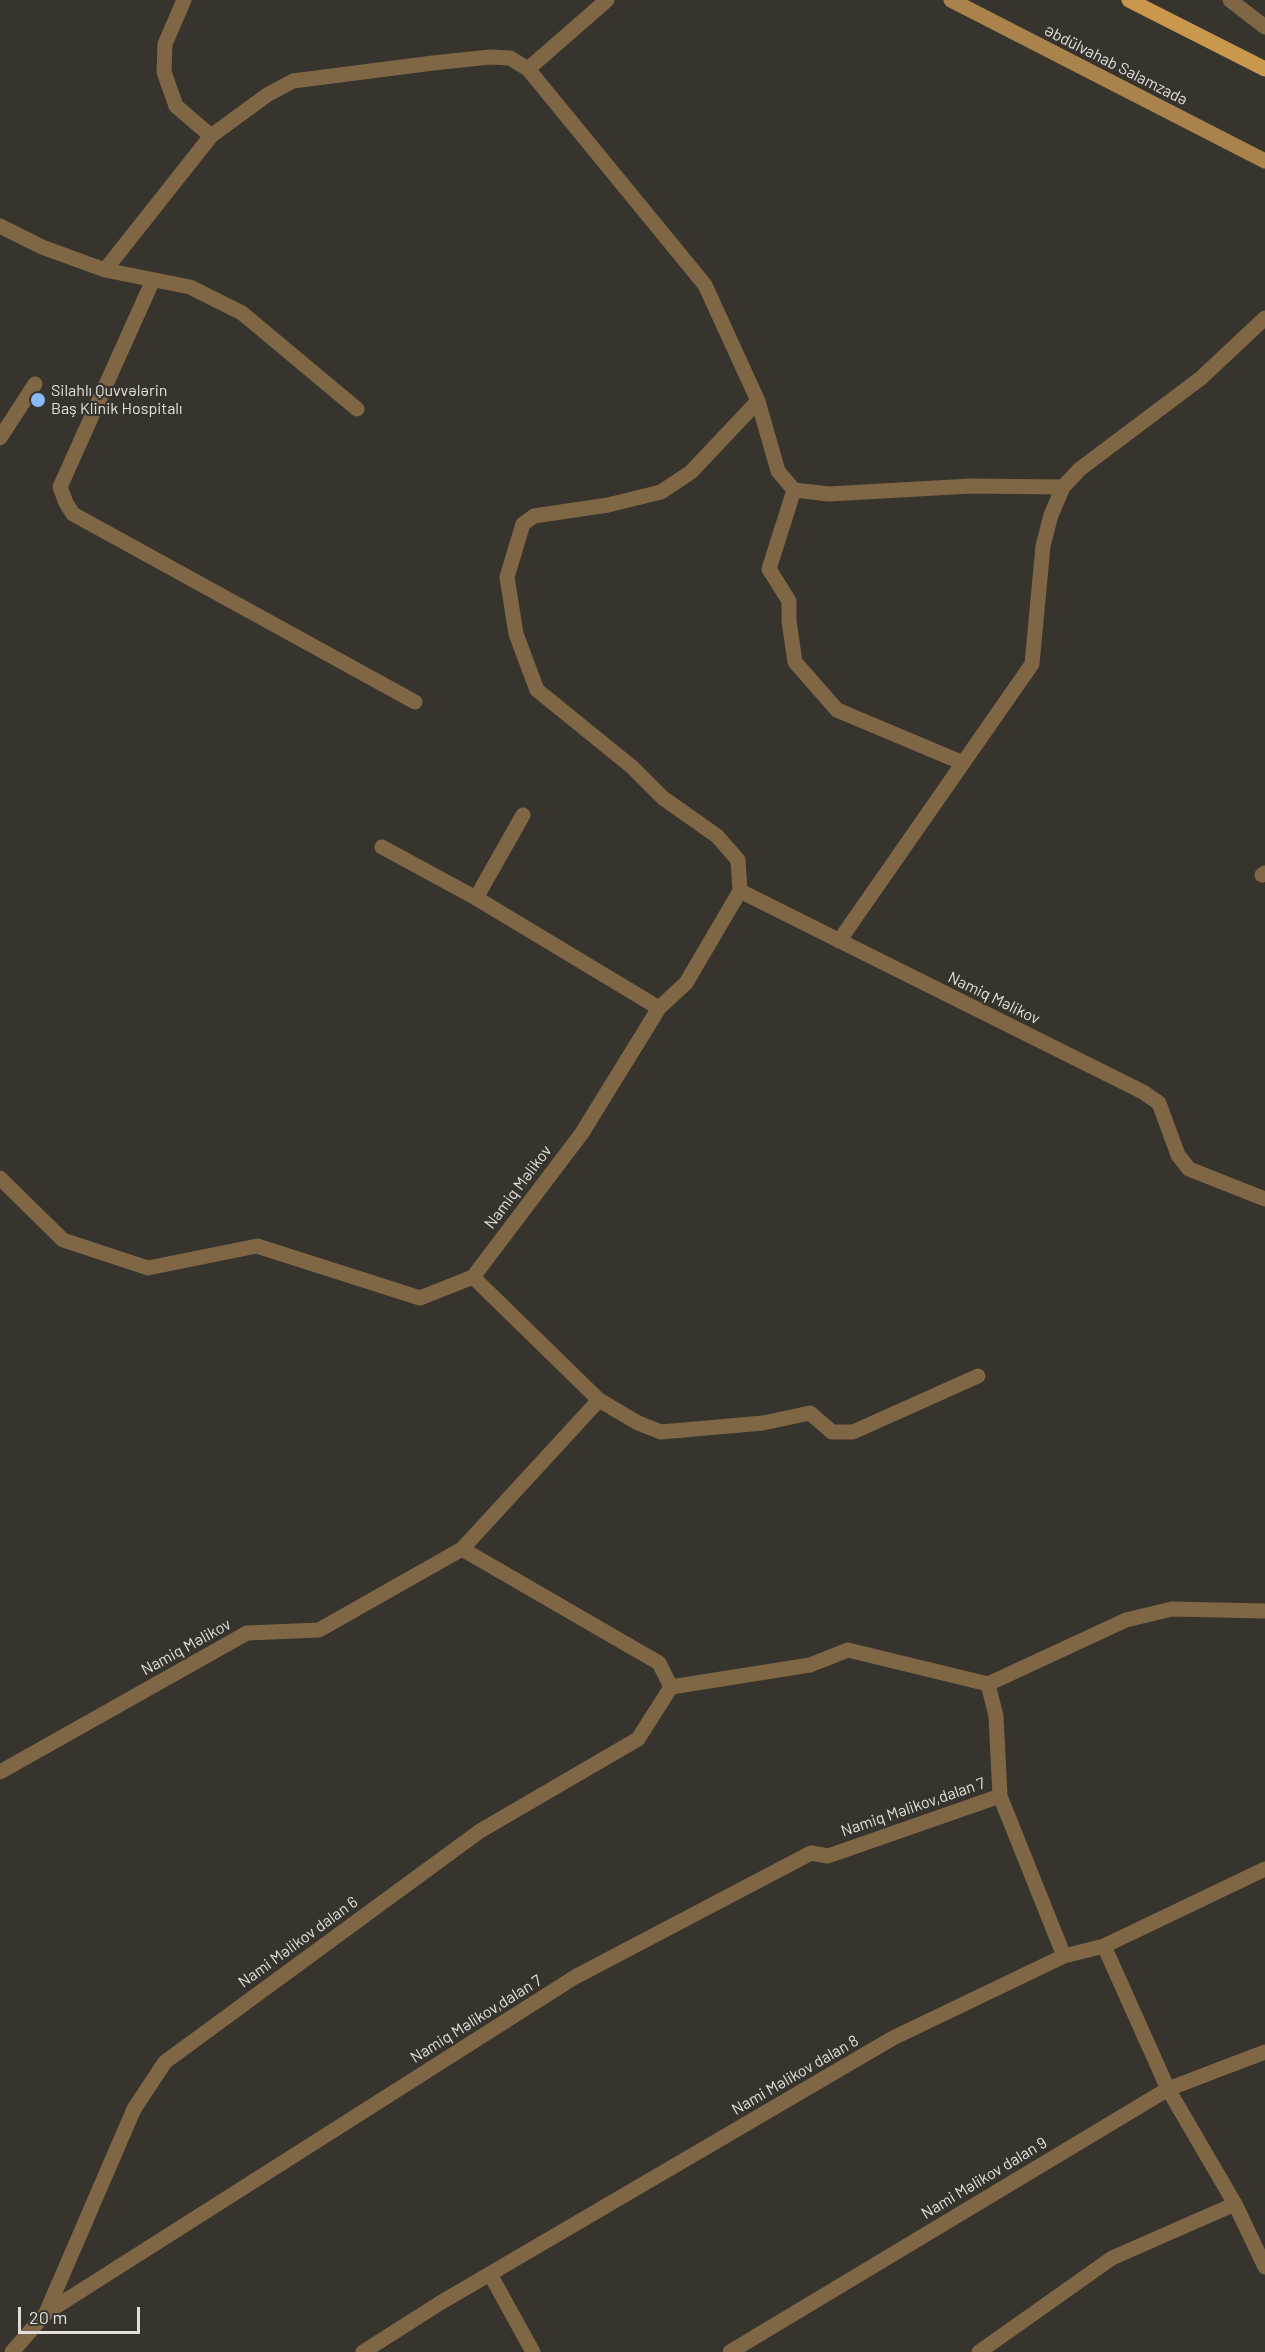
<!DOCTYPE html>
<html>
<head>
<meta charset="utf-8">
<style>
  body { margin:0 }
  #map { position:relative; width:1265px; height:2352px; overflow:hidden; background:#37332d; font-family:Barlow,sans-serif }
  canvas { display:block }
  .scale { position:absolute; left:18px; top:2307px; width:122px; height:27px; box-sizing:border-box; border:3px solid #e2dfdb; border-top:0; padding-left:8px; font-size:18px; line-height:21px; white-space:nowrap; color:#e2dfdb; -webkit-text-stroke:4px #37332d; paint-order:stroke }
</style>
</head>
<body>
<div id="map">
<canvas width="1265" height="2352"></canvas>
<div class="scale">20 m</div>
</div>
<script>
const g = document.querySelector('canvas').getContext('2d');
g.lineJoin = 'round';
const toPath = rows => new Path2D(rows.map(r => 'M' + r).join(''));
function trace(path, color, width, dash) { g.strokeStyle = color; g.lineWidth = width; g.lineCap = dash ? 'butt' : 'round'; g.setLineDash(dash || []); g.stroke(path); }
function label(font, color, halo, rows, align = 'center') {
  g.font = font + ' Barlow,sans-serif'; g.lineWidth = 4.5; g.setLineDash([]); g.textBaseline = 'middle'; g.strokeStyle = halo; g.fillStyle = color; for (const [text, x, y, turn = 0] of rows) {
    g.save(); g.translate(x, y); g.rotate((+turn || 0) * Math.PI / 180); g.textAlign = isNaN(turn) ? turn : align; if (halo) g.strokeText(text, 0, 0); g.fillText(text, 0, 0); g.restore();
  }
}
trace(toPath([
  [0,438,35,384],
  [476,898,523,815]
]), '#7f6745', 15);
trace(toPath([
  [184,0,165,44,164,72,176,106,211,136],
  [528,69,607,0],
  [0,226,42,247,105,270,190,287,242,313,357,409],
  [105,270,211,136,267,95,293,81,433,63,490,57,510,58,528,69,705,285,758,401,778,471,794,490,829,494,971,486,1063,487,1080,469,1201,378,1265,318],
  [153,280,60,487,66,503,73,514,415,702],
  [794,490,769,569,789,601,789,621,795,662,837,710,963,763],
  [382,847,476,898,659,1008],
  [1262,875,1265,873],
  [740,891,738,860,717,836,663,798,632,767,537,690,516,634,507,577,523,524,534,516,608,505,661,492,691,472,758,401],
  [839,941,1032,664,1043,546,1051,515,1063,487],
  [0,1178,63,1240,148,1268,257,1246,420,1298,473,1277],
  [599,1400,638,1423,661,1432,763,1423,810,1413,832,1432,853,1432,978,1376],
  [462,1549,659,1663,671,1687,810,1665,848,1650,988,1684,996,1716,1000,1796,1064,1956],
  [988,1684,1126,1620,1172,1609,1265,1611],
  [0,1772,247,1633,319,1630,462,1549,599,1400,473,1277,582,1133,659,1008,686,983,740,891,1143,1092,1159,1103,1178,1155,1189,1169,1265,1199],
  [1104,1946,1168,2089,1235,2204,1265,2267],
  [490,2274,533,2352],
  [46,2313,134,2109,165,2062,480,1831,638,1739,671,1687],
  [12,2352,46,2313,575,1977,811,1853,828,1856,1000,1796],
  [363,2352,440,2303,893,2038,1064,1956,1104,1946,1265,1869],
  [730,2352,1168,2089,1265,2052],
  [979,2352,1112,2258,1235,2204]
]), '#7f6745', 15);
trace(toPath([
  [1230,0,1265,27]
]), '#7f6745', 15);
trace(toPath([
  [951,0,1265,161]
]), '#a9834b', 15);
trace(toPath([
  [1129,0,1265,69]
]), '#ca984d', 15);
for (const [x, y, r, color] of [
  [38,400,8,"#88bafc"]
]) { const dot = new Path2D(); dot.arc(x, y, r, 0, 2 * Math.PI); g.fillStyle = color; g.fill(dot); trace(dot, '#37332d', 2); }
label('16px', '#e2dfdb', '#37332d', [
  ["Əbdülvahab Salamzadə",1116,65,27],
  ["Namiq Məlikov",994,998,26],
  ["Namiq Məlikov",518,1187,-53],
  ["Namiq Məlikov",186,1647,-29],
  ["Namiq Məlikov,dalan 7",913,1807,-19],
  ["Nami Məlikov dalan 6",298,1942,-36],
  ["Namiq Məlikov,dalan 7",476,2019,-32],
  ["Nami Məlikov dalan 8",795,2075,-30],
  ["Nami Məlikov dalan 9",984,2178,-31]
]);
label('16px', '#e2dfdb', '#37332d', [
  ["Silahlı Quvvələrin",51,391],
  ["Baş Klinik Hospitalı",51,409]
], 'left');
</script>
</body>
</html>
